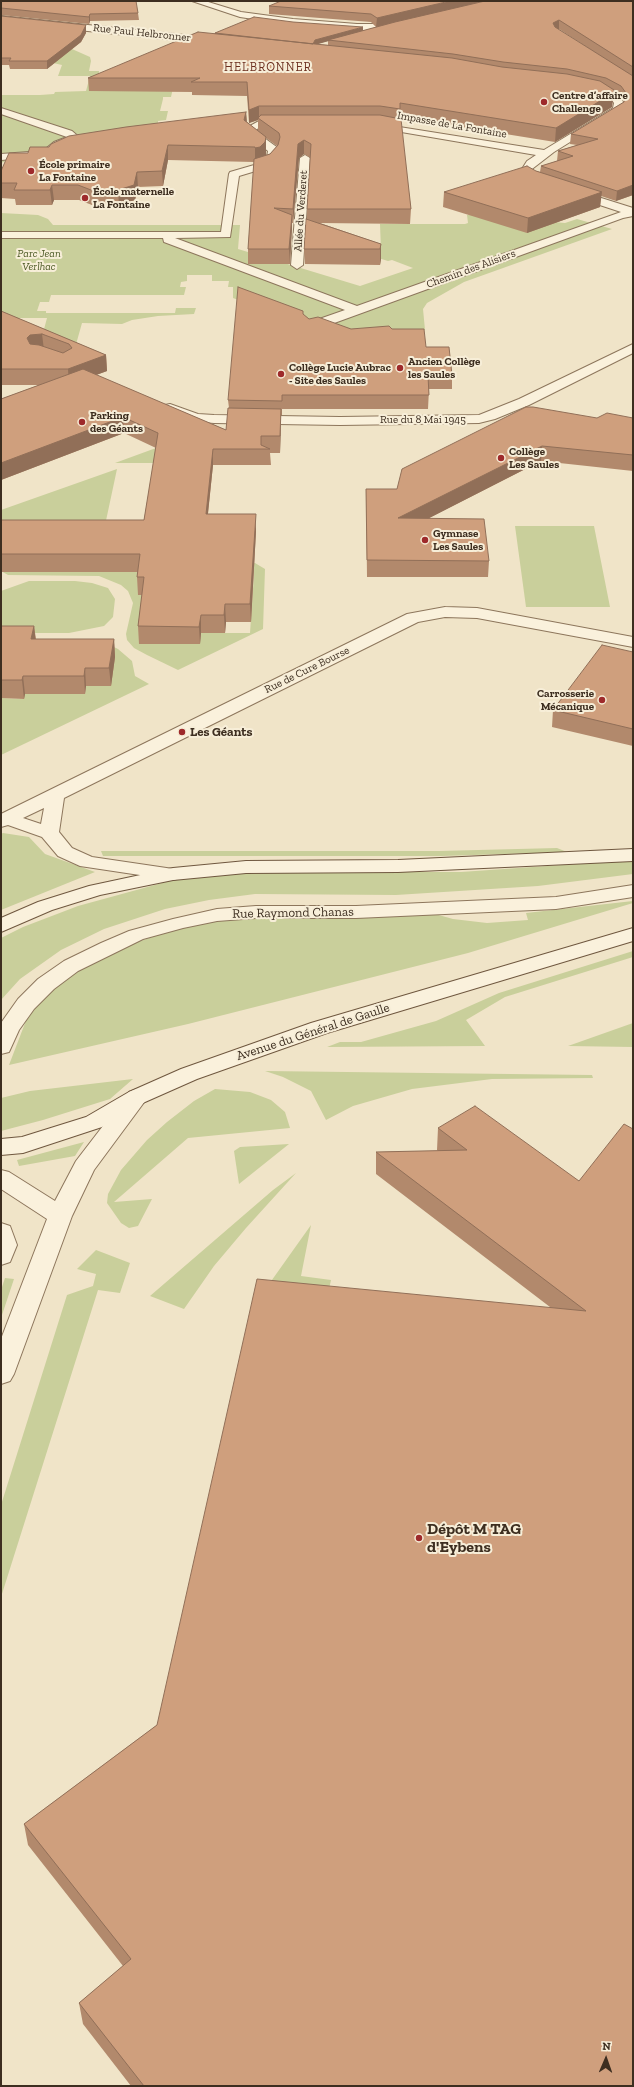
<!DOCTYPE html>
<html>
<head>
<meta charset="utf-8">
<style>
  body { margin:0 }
  #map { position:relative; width:634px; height:2087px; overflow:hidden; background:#f0e4c8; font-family:"Zilla Slab",serif }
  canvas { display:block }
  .frame { position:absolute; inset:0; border:2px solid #3d2e20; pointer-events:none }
  .north { position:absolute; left:586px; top:2039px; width:40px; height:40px; -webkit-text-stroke:3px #f7eed8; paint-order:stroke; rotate:2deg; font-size:11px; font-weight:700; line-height:16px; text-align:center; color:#3d2e20 }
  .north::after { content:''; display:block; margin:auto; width:14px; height:18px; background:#3d2e20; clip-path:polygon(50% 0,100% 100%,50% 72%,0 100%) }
</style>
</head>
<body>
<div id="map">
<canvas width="634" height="2087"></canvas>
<div class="frame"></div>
<div class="north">N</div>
</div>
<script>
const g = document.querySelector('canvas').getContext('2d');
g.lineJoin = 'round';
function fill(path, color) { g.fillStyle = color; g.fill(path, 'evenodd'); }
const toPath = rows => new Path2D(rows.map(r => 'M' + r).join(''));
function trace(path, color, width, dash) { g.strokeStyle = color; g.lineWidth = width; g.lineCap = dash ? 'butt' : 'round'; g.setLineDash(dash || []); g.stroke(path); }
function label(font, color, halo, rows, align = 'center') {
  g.font = font + ' "Zilla Slab",serif'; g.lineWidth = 4; g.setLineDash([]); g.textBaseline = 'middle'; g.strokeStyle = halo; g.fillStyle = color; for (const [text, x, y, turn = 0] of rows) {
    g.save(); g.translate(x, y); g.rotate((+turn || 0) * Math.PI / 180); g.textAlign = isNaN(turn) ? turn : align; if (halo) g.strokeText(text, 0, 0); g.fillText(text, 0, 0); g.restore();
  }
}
fill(toPath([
  [72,49,90,57,91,61,89,71,99,71,99,73,173,88,171,97,163,97,163,99,160,111,168,111,166,120,158,121,158,124,19,156,1,163,1,95,40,95,54,94,55,92,86,91,90,76,58,76,62,65,31,58],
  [1,213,38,215,48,219,53,225,240,225,238,249,360,286,413,268,392,260,388,261,362,253,381,250,380,224,465,224,468,223,467,215,478,215,565,223,577,219,612,229,464,282,427,303,423,309,425,330,318,330,233,298,233,287,228,287,229,281,212,281,212,275,187,275,187,281,181,282,180,287,186,287,184,295,51,295,49,302,40,302,37,311,46,311,46,313,175,313,176,308,196,308,194,314,158,316,132,320,122,324,82,323,75,348,39,348,47,318,1,318],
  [156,448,174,456,154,463,115,463],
  [117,469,104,530,1,529,1,510],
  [515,526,594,526,610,607,526,607],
  [248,562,255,563,265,569,263,629,178,670,147,655,134,648,127,640,126,634,133,603,128,591,121,585,99,576,8,575,1,571,142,572,162,595,142,621,139,644,199,644,201,633,250,633,254,574],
  [29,581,75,581,92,583,108,588,115,599,113,617,104,626,69,633,14,633,1,628,1,591],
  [108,644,118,649,132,661,135,676,149,684,1,755,1,698,23,699,25,694,85,694,86,686,111,685],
  [3,833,29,837,45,854,95,872,1,910,1,834],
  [557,848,567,852,442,856,103,856,101,851,439,851],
  [633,860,633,874,538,886,396,895,255,894,209,900,165,909,104,929,61,950,20,979,1,1000,1,938,23,927,78,906,173,880,237,874,299,872,461,872],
  [633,901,633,903,468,953,188,1024,9,1065,27,1018,48,989,113,951,171,930,206,923,263,915,435,914,453,919,487,923,528,920,526,913],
  [633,951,633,957,505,997,466,1020,485,1046,327,1047,340,1042,361,1042,436,1021,499,993],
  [633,1023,633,1047,568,1046],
  [265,1071,592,1075,593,1078,492,1079,412,1089,353,1106,326,1120,311,1091,283,1077],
  [133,1079,110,1099,43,1120,1,1131,1,1098,30,1091],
  [215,1089,250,1092,271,1100,285,1112,290,1128,188,1138,114,1202,152,1199,138,1226,129,1228,121,1223,107,1203,108,1194,121,1170,147,1140,167,1122,194,1101],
  [84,1142,75,1156,19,1166,17,1160],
  [289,1144,239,1184,234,1151,240,1147],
  [296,1173,246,1228,214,1266,184,1309,150,1296,273,1190],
  [311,1225,301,1276,331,1280,325,1308,257,1301],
  [96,1250,130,1263,120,1293,98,1290,1,1597,1,1505,67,1295,93,1286,96,1274,77,1269],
  [5,1278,14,1279,1,1318,1,1290]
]), '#c9cf9b');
const street = toPath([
  [192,1,205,1,241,12,293,19,357,24,392,24,396,27,392,30,357,30,293,25,240,17,192,1],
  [1,16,213,38,218,41,213,44,1,22,1,16],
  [584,83,616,93,624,103,623,109,554,152,532,169,535,175,544,180,633,208,633,216,623,218,315,330,305,330,304,327,305,324,345,310,164,242,163,238,1,238,1,232,221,232,229,174,230,172,261,163,267,157,268,151,245,133,248,127,259,121,288,121,292,122,293,124,292,126,261,127,257,129,256,132,278,148,279,150,277,158,269,167,239,176,230,237,175,238,357,306,621,212,536,184,527,179,522,169,527,161,536,155,372,127,368,126,367,124,368,122,544,150,613,108,614,103,610,97,581,88,579,86,584,83],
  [1,108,72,131,80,138,62,146,50,156,1,160,1,154,43,151,54,142,67,137,1,114,1,108],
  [305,155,310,158,303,265,297,269,291,265,300,158,305,155],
  [633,344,633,353,529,405,495,419,479,423,340,425,214,423,191,421,165,411,163,408,165,405,170,404,198,414,214,415,340,417,479,415,519,399,633,344],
  [445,607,477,608,633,637,633,647,477,618,445,617,418,622,64,798,59,832,72,848,92,857,180,870,183,874,180,878,173,880,80,866,58,856,42,837,8,825,1,827,1,814,407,614,445,607],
  [44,808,41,824,23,818,44,808],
  [633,885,633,897,556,909,356,918,256,918,217,921,183,928,143,939,78,971,54,989,34,1009,19,1030,9,1052,1,1054,1,1023,18,999,38,979,64,961,101,943,129,931,173,919,217,909,256,906,356,906,556,897,633,885],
  [137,1089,145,1092,148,1097,94,1170,72,1216,14,1374,10,1381,1,1384,1,1339,47,1219,1,1189,1,1170,9,1172,55,1201,76,1161,129,1092,137,1089],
  [1,1223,10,1226,17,1245,10,1262,1,1265,1,1223]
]);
const secondary = toPath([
  [633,849,633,861,398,872,246,873,173,880,100,895,52,910,1,932,1,918,38,902,89,886,173,868,246,861,398,860,633,849],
  [633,928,633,941,327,1033,197,1079,145,1102,102,1127,23,1153,1,1155,1,1139,22,1137,86,1117,129,1092,181,1069,311,1023,633,928]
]);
trace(street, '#8d765c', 2);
trace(secondary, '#6f573f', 2);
fill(street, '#faf1dc');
fill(secondary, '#faf1dc');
fill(toPath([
  [1,1,138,13,139,20,90,21,89,24,1,15],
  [633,1,633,195,616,201,601,196,600,207,527,233,443,207,444,192,536,171,540,172,541,166,557,161,558,151,577,145,570,144,571,134,624,102,624,101,620,95,613,92,612,107,555,142,400,117,411,209,410,224,320,223,381,244,381,259,380,265,305,264,304,249,307,219,307,209,311,158,304,154,299,158,293,223,292,223,290,264,248,264,248,249,254,162,168,160,163,186,138,187,135,200,119,205,92,205,79,200,54,200,52,205,16,205,15,199,1,198,1,171,28,153,246,112,247,122,258,131,258,120,249,123,247,96,192,95,192,92,89,91,88,78,215,33,293,22,363,31,376,27,371,22,269,14,269,6],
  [558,29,559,29,605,59],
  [328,41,328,45,316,44],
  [266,138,277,146,270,154,266,155],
  [1,16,86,33,81,42,47,69,10,69,9,65,1,65],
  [1,311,106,355,107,371,96,375,226,430,229,408,228,400,303,311,303,315,309,319,351,329,392,329,426,347,452,375,452,389,429,389,428,409,282,409,282,415,281,415,280,453,270,453,271,465,213,465,208,514,256,531,251,622,226,622,225,633,201,633,200,644,139,644,138,626,142,595,138,595,137,577,138,572,1,572,1,520,144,520,156,448,124,433,1,480,1,399,39,385,1,385],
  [597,418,633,418,633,471,541,461,429,518,489,561,488,577,367,577,366,489,397,489],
  [1,626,34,626,36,639,114,639,115,657,111,686,86,686,85,694,25,694,24,699,1,698],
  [633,652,633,746,552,727,553,710],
  [438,1128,579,1181,633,2086,131,2086,83,2024,79,2003,123,1966,28,1845,24,1824,157,1725,550,1307,376,1174,376,1152,438,1151,437,1150]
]), '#b2896c');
fill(toPath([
  [450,1,486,1,376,27,377,18],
  [90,14,90,21,89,24,89,17],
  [559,20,559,29,552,32,553,23],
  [86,25,86,33,81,42,47,69,47,61],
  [363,27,363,31,315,45,313,44,315,40],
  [614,90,612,107,555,142,556,128],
  [259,106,259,119,258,118,258,120,249,123,249,110],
  [246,112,247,126,244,120],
  [266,137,266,156,255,163,255,148],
  [304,140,304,154,299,158,293,223,293,209,298,144],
  [168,145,168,160,163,186,162,171],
  [137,172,138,187,135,200,119,205,118,190],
  [52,185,54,200,52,205,50,190],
  [633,185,633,195,616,201,617,191],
  [602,192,600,207,527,233,528,218],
  [292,215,292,229,290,264,289,249],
  [381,244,381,259,380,265,380,249],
  [42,334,44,350,32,351,27,338,30,335],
  [106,355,107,371,69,385,68,369],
  [281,409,281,425,280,453,280,436],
  [123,417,124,433,1,480,1,463],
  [542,446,541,461,398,534,398,518],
  [213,449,213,465,206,531,206,514],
  [256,514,256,531,251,622,250,604],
  [225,604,226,622,225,633,224,615],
  [201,615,201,633,200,644,199,627],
  [34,626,36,644,31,639],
  [114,639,115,657,111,686,109,668],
  [85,668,86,686,85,694,84,676],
  [23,676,25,694,24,699,22,680]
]), '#916f58');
const building = toPath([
  [1,1,136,1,138,13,90,14,89,17,1,8,1,1],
  [281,1,450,1,377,18,371,14,269,6,281,1],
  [485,1,633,1,633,67,559,20,553,23,555,27,633,76,633,185,617,191,541,166,573,156,558,151,598,139,571,134,624,102,626,93,621,86,606,78,567,69,503,62,453,54,328,40,395,22,485,1],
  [1,16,86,25,81,35,47,61,9,61,11,58,1,58,1,16],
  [254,17,293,22,363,27,315,40,313,44,215,33,254,17],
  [198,32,452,58,502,67,567,74,600,81,614,90,613,93,556,128,400,103,400,109,380,106,259,106,249,110,247,82,191,82,200,78,88,78,198,32],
  [246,112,244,120,266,137,265,142,260,147,255,148,255,147,168,145,162,171,137,172,134,185,118,190,91,190,78,185,52,185,50,190,14,190,17,183,1,183,1,171,9,153,28,153,30,147,49,147,51,144,69,136,126,127,246,112],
  [261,115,380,115,401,119,411,209,307,209,311,144,304,140,298,144,293,209,274,208,292,215,289,249,248,249,254,159,270,154,278,145,280,137,279,133,258,118,261,115],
  [527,166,536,171,602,192,528,218,444,192,527,166],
  [306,219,381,244,380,249,304,249,306,219],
  [238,287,303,311,303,314,309,319,318,317,351,329,389,326,392,329,424,329,426,347,449,347,452,375,428,376,429,395,282,395,282,401,228,400,238,287],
  [1,311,106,355,68,369,1,369,1,311],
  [42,334,69,344,72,348,63,353,39,345,30,344,27,338,30,335,42,334],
  [83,369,226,430,228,408,281,409,280,436,261,436,261,445,270,449,213,449,206,514,256,514,250,604,225,604,224,615,201,615,199,627,138,626,144,577,137,577,140,554,1,554,1,520,144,520,158,433,123,417,1,463,1,399,83,369],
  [526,407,533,407,597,418,607,413,633,418,633,455,542,446,398,518,484,519,489,561,367,560,366,489,397,489,402,469,526,407],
  [1,626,34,626,31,639,114,639,109,668,85,668,84,676,23,676,22,680,1,680,1,626],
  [602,645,633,652,633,729,553,710,602,645],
  [475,1106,579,1181,624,1124,633,1129,633,2086,144,2086,79,2003,131,1959,24,1824,157,1725,257,1279,586,1311,376,1152,467,1150,438,1128,475,1106]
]);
fill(building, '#cf9f7d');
trace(building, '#916f58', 1);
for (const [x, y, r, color] of [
  [544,102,4,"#9e2a2b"],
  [31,171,4,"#9e2a2b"],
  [85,198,4,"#9e2a2b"],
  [400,368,4,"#9e2a2b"],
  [281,374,4,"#9e2a2b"],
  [82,422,4,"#9e2a2b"],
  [501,458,4,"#9e2a2b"],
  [425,540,4,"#9e2a2b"],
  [602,700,4,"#9e2a2b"],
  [182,732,4,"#9e2a2b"],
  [419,1538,4,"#9e2a2b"]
]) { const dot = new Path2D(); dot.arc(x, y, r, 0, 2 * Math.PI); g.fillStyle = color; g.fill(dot); trace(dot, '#f7eed8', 1.5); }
label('11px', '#3d2e20', '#f7eed8', [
  ["Rue Paul Helbronner",142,33,6],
  ["Impasse de La Fontaine",452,125,10],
  ["Allée du Verderet",301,211,-86],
  ["Chemin des Alisiers",471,269,-20],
  ["Rue du 8 Mai 1945",423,420],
  ["Rue de Cure Bourse",307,670,-26]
]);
label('bold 11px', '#3d2e20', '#f7eed8', [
  ["Centre d’affaire",552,96],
  ["Challenge",552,109],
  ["École primaire",39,165],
  ["La Fontaine",39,178],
  ["École maternelle",93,192],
  ["La Fontaine",93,205],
  ["Ancien Collège",408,362],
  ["les Saules",408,375],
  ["Collège Lucie Aubrac",289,368],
  ["- Site des Saules",289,381],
  ["Parking",90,416],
  ["des Géants",90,429],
  ["Collège",509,452],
  ["Les Saules",509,465],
  ["Gymnase",433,534],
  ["Les Saules",433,547],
  ["Carrosserie",594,694,"right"],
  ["Mécanique",594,707,"right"]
], 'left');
label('italic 11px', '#4d5a26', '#f7eed8', [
  ["Parc Jean",39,254],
  ["Verlhac",39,267]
]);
g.letterSpacing = '1px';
label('12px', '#6b2e1e', '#f7eed8', [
  ["HELBRONNER",268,68]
]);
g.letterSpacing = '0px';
label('bold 13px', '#3d2e20', '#f7eed8', [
  ["Les Géants",190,732]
], 'left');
label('13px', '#3d2e20', '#f7eed8', [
  ["Rue Raymond Chanas",293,913,-1],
  ["Avenue du Général de Gaulle",313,1032,-18]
]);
label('bold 16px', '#3d2e20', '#f7eed8', [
  ["Dépôt M TAG",427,1529],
  ["d'Eybens",427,1547]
], 'left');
</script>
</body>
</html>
